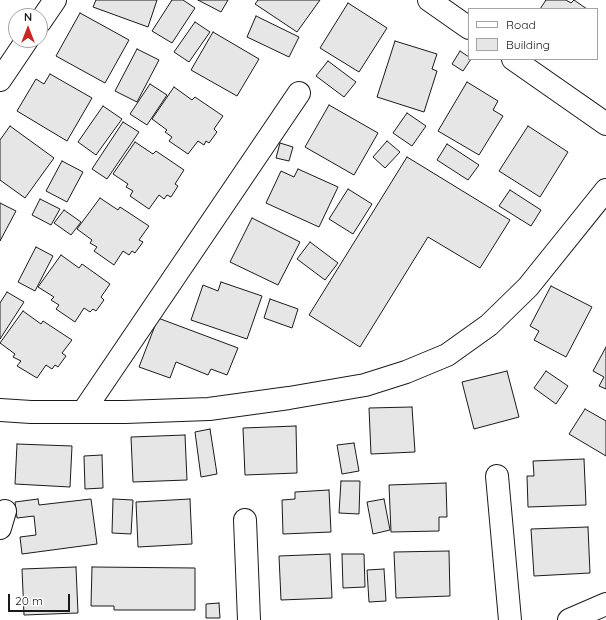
<!DOCTYPE html>
<html>
<head>
<meta charset="utf-8">
<style>
  body { margin:0 }
  #map { position:relative; width:606px; height:620px; overflow:hidden; background:#fff; font-family:Quicksand,sans-serif }
  canvas { display:block }
  .legend { position:absolute; left:468px; top:8px; width:130px; height:52px; box-sizing:border-box; background:#fff; border:1px solid #a3a3a3; margin:0; padding:5px 7px; list-style:none; font-size:12px; color:#1a1a1a }
  .legend li { display:flex; align-items:center; gap:8px; height:20px }
  .legend b { width:20px; border:1px solid #a3a3a3 }
  .north { position:absolute; left:8px; top:8px; width:40px; height:40px; box-sizing:border-box; background:#fff; border:1px solid #a3a3a3; border-radius:50%; rotate:0deg; font-size:11px; font-weight:700; line-height:16px; text-align:center; color:#1a1a1a }
  .north::after { content:''; display:block; margin:auto; width:14px; height:18px; background:#c62828; clip-path:polygon(50% 0,100% 100%,50% 72%,0 100%) }
  .scale { position:absolute; left:8px; top:594px; width:62px; height:18px; box-sizing:border-box; border:2px solid #1a1a1a; border-top:0; padding-left:5px; font-size:12px; line-height:14px; white-space:nowrap; color:#1a1a1a; -webkit-text-stroke:3px #fff; paint-order:stroke }
</style>
</head>
<body>
<div id="map">
<canvas width="606" height="620"></canvas>
<ul class="legend">
<li><b style="height:5px;background:#fff"></b>Road</li>
<li><b style="height:11px;background:#e6e6e6"></b>Building</li>
</ul>
<div class="north">N</div>
<div class="scale">20 m</div>
</div>
<script>
const g = document.querySelector('canvas').getContext('2d');
g.lineJoin = 'round';
function fill(path, color) { g.fillStyle = color; g.fill(path, 'evenodd'); }
const toPath = rows => new Path2D(rows.map(r => 'M' + r).join(''));
function trace(path, color, width, dash) { g.strokeStyle = color; g.lineWidth = width; g.lineCap = dash ? 'butt' : 'round'; g.setLineDash(dash || []); g.stroke(path); }
const building = toPath([
  [96,0,157,0,148,27,93,7,96,0],
  [172,0,183,0,195,8,172,43,152,31,172,0],
  [198,0,228,0,221,12,198,0],
  [258,0,320,0,297,32,255,4,258,0],
  [546,0,566,0,571,3,574,0,587,9,540,9,546,0],
  [348,3,387,28,359,72,320,48,348,3],
  [80,13,129,40,105,83,56,56,80,13],
  [256,16,299,37,289,57,247,37,256,16],
  [195,22,210,32,189,62,174,52,195,22],
  [213,32,259,59,237,96,191,70,213,32],
  [395,41,437,54,432,69,437,71,424,112,377,97,395,41],
  [137,49,159,60,137,102,115,91,137,49],
  [460,51,469,57,469,59,471,59,463,71,452,64,460,51],
  [328,61,356,82,344,97,316,76,328,61],
  [50,74,92,98,67,141,17,111,36,79,44,84,50,74],
  [467,82,498,101,493,110,503,116,479,155,438,131,467,82],
  [150,84,167,95,147,125,130,114,150,84],
  [174,87,192,100,195,97,223,116,214,129,217,132,209,143,206,141,204,145,198,141,188,154,169,141,172,137,165,132,167,130,152,119,174,87],
  [329,105,378,133,354,175,305,147,329,105],
  [103,106,122,119,96,155,78,142,103,106],
  [407,113,426,126,412,146,393,133,407,113],
  [123,122,139,132,107,179,92,169,123,122],
  [10,126,54,158,25,198,0,180,0,140,10,126],
  [528,126,568,152,540,197,499,171,528,126],
  [387,141,400,152,385,168,373,157,387,141],
  [135,142,153,154,156,151,184,170,175,184,178,186,171,197,167,195,164,199,159,195,149,209,130,196,133,191,126,187,128,184,113,174,135,142],
  [280,143,293,147,289,161,276,158,280,143],
  [447,144,479,165,468,180,437,160,447,144],
  [407,157,510,220,480,268,428,237,360,347,309,315,407,157],
  [62,161,83,172,67,202,46,191,62,161],
  [298,169,338,187,319,227,266,203,281,171,294,177,298,169],
  [348,189,372,204,353,234,329,219,348,189],
  [510,190,541,210,531,226,499,206,510,190],
  [100,198,118,210,120,207,149,226,139,240,143,242,135,253,132,251,129,255,123,251,114,265,94,251,97,247,90,243,92,240,77,229,100,198],
  [40,199,60,209,51,225,32,215,40,199],
  [0,203,16,211,0,241,0,203],
  [64,210,81,222,71,235,54,223,64,210],
  [252,218,300,242,278,285,230,262,252,218],
  [310,242,338,263,325,280,297,259,310,242],
  [36,247,53,256,35,291,18,282,36,247],
  [61,255,79,268,82,264,110,284,101,297,104,300,96,311,93,309,90,312,84,308,75,322,56,309,59,305,51,300,54,297,38,287,61,255],
  [221,282,262,296,247,339,191,320,203,285,218,291,221,282],
  [551,286,592,307,566,357,534,340,539,331,530,326,551,286],
  [7,292,24,302,0,339,0,303,7,292],
  [270,299,298,309,292,328,264,318,270,299],
  [23,311,41,324,43,321,72,340,62,353,66,356,58,367,55,365,52,369,46,365,37,378,17,366,21,361,13,357,15,354,0,343,23,311],
  [158,318,238,348,227,375,211,369,208,375,176,362,170,378,139,367,158,318],
  [606,347,606,389,599,386,604,377,593,371,606,347],
  [507,371,519,417,474,429,462,382,507,371],
  [546,371,568,386,556,404,534,388,546,371],
  [412,407,415,452,371,454,369,408,412,407],
  [585,409,606,421,606,456,569,434,585,409],
  [296,426,297,473,245,475,243,428,296,426],
  [210,429,217,474,201,477,195,432,210,429],
  [185,435,187,480,133,482,131,437,185,435],
  [354,443,359,471,342,474,337,445,354,443],
  [17,444,72,446,70,487,15,484,17,444],
  [102,455,103,488,85,489,84,456,102,455],
  [584,459,586,505,528,507,527,476,534,476,533,461,584,459],
  [341,481,360,481,359,514,339,513,341,481],
  [446,483,447,517,439,517,439,531,391,532,389,485,446,483],
  [329,490,331,532,283,534,282,500,295,499,295,492,329,490],
  [38,499,39,505,91,499,97,544,22,554,20,537,36,535,34,516,17,518,15,502,38,499],
  [113,499,133,500,131,534,112,533,113,499],
  [190,499,192,544,138,547,136,502,190,499],
  [384,499,390,530,373,534,367,502,384,499],
  [588,527,590,573,534,576,531,529,588,527],
  [449,551,450,596,396,598,394,552,449,551],
  [330,554,332,598,281,600,279,556,330,554],
  [342,554,364,554,365,587,343,588,342,554],
  [76,567,78,613,24,615,22,569,76,567],
  [92,567,195,568,195,610,114,610,114,606,91,606,92,567],
  [384,569,386,601,369,602,367,570,384,569],
  [219,603,220,618,206,618,206,604,219,603]
]);
fill(building, '#e6e6e6');
trace(building, '#1a1a1a', 1);
const minor = toPath([
  [429,0,469,28],
  [40,22,55,0],
  [513,59,606,124],
  [0,80,27,40],
  [0,410,31,412,125,412,209,409,289,398,365,385,406,372,447,355,489,325,528,287,606,190],
  [83,412,299,93],
  [497,476,510,620],
  [245,520,249,620],
  [0,528,5,511],
  [569,620,606,604]
]);
trace(minor, '#1a1a1a', 24);
trace(minor, '#fff', 22);
</script>
</body>
</html>
